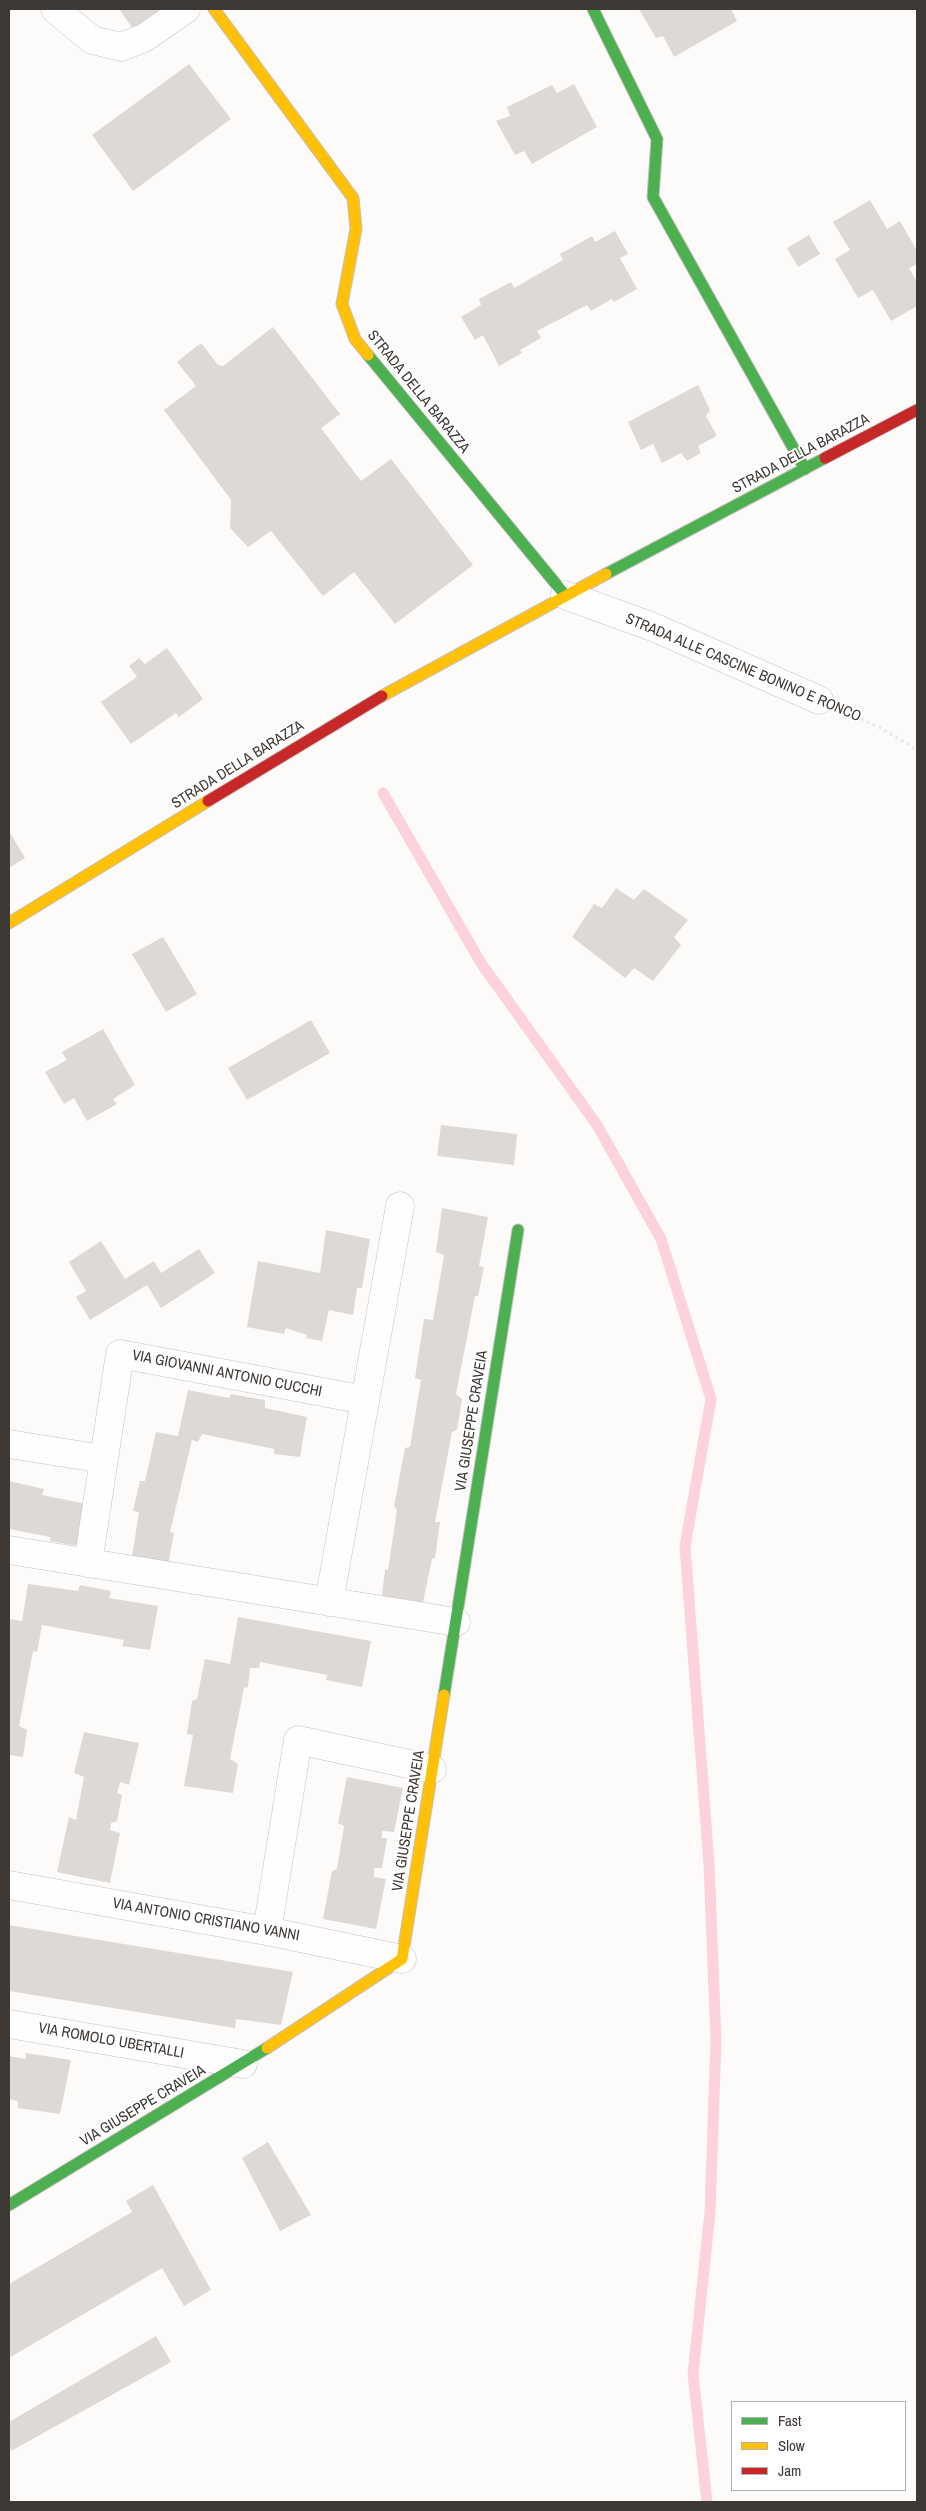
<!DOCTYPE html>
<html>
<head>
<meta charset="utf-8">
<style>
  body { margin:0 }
  #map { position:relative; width:926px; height:2511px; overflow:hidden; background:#fdfbfa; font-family:"Archivo Narrow",sans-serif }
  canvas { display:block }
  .frame { position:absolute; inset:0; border:10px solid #3f3935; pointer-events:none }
  .legend { position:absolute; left:731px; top:2401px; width:175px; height:90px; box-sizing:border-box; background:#fff; border:1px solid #b2b0ae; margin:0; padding:6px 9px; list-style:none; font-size:15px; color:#3f3935 }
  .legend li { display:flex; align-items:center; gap:10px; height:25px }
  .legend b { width:25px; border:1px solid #b2b0ae }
</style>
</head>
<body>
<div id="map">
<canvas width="926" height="2511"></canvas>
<div class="frame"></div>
<ul class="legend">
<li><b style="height:6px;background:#4caf50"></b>Fast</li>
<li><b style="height:6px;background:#ffc107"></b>Slow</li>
<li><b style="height:6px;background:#c62828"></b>Jam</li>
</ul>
</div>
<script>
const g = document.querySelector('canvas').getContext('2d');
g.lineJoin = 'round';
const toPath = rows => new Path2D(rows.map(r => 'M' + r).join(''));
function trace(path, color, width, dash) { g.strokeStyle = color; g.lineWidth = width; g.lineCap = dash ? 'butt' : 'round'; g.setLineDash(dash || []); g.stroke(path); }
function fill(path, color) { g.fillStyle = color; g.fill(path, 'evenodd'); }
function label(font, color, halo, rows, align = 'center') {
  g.font = font + ' "Archivo Narrow",sans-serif'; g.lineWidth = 4; g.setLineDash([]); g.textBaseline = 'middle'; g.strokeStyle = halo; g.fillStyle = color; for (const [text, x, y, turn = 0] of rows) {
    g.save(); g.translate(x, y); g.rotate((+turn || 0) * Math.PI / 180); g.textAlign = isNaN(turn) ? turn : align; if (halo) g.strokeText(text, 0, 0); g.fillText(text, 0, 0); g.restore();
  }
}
trace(toPath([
  [383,793,481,963,597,1125,661,1239,711,1399,685,1546,709,1864,716,2040,710,2212,693,2374,707,2502]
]), '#fcd2dd', 11);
fill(toPath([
  [119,9,161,9,133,29],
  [639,9,731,9,737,21,674,57,663,36,656,38],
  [189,64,231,119,133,191,92,135],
  [574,84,597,127,532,164,524,151,515,155,496,121,510,116,507,107,552,85,557,93],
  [870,200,887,229,900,221,917,251,917,264,909,268,917,282,917,306,891,321,873,290,858,298,835,259,850,250,833,222],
  [615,231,628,254,620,258,637,289,614,302,612,299,591,311,587,305,537,331,541,338,520,350,522,353,499,366,483,335,475,340,461,317,481,305,479,299,511,282,514,288,563,260,560,254,592,236,595,242],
  [809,235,820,254,798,267,787,248],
  [273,327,340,414,321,428,361,481,391,459,473,565,395,624,354,572,323,596,271,531,248,547,230,528,231,500,164,410,196,386,177,362,198,345,202,344,218,365,223,366],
  [698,385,710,410,706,416,716,434,715,437,698,446,701,453,687,461,681,453,662,463,653,444,641,450,628,422],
  [167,648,203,699,179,717,176,713,131,744,101,702,137,677,129,666,139,658,145,664],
  [9,831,25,858,9,868],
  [616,888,634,900,644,889,688,920,674,937,681,945,653,981,634,968,625,978,572,937,594,904,602,908],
  [163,937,197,994,166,1012,132,954],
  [311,1020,330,1053,247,1100,228,1068],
  [103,1029,135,1085,113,1099,117,1104,87,1121,74,1098,64,1104,45,1072,67,1060,62,1052],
  [441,1125,517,1134,514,1165,437,1156],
  [442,1208,488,1217,479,1266,484,1267,478,1296,475,1296,456,1394,462,1399,457,1430,452,1432,435,1522,440,1522,435,1558,432,1559,423,1602,382,1596,385,1569,388,1570,397,1510,394,1506,405,1448,410,1447,421,1380,415,1378,424,1319,433,1320,444,1255,436,1252],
  [326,1230,370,1239,362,1288,357,1288,353,1315,329,1310,322,1341,306,1338,307,1335,286,1328,284,1334,247,1327,258,1261,320,1273],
  [101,1241,125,1279,154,1261,161,1273,199,1249,215,1273,161,1308,147,1285,90,1320,76,1297,86,1291,69,1262],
  [188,1390,229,1398,231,1394,265,1400,265,1408,307,1417,300,1457,274,1454,274,1449,202,1434,198,1442,192,1440,170,1532,174,1533,168,1565,132,1557,139,1512,133,1511,140,1481,145,1481,156,1432,178,1436],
  [9,1481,44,1489,42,1495,87,1504,78,1546,50,1541,50,1537,9,1529],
  [28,1584,78,1591,80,1585,111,1591,109,1598,158,1606,150,1650,122,1646,124,1640,42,1625,37,1652,33,1651,19,1726,27,1730,23,1757,9,1755,9,1619,22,1621],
  [238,1617,371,1641,362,1687,326,1680,327,1675,260,1662,259,1668,250,1668,248,1687,244,1688,230,1759,238,1764,233,1793,184,1786,193,1735,187,1734,192,1701,197,1699,205,1659,230,1664],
  [84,1732,139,1743,129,1785,120,1782,117,1793,122,1795,117,1821,111,1823,110,1830,120,1833,110,1883,57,1872,69,1817,76,1820,84,1777,74,1773],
  [347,1777,403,1788,394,1832,382,1831,382,1838,387,1838,382,1868,374,1868,374,1877,386,1879,376,1929,323,1919,332,1871,337,1869,344,1826,338,1823],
  [9,1925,293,1972,281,2025,236,2019,235,2028,9,1991],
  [26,2053,71,2060,60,2114,18,2108,18,2101,9,2099,9,2056,26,2059],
  [268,2142,311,2215,280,2231,242,2158],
  [153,2185,211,2290,184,2306,162,2268,9,2358,9,2284,132,2212,126,2201],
  [156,2336,171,2362,11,2451,9,2447,9,2422]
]), '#dcd9d6');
const street = toPath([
  [55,9,92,40,121,47,144,38,186,9],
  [565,595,653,627,819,700],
  [9,1444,103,1459],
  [9,1550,456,1622],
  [88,1563,120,1354,365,1400],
  [329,1602,400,1206],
  [9,1885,267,1931,402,1959],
  [267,1931,298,1740,432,1769],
  [9,2024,243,2064]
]);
const fast = toPath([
  [593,9,657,139,653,197,805,469],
  [368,355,565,595],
  [606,574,825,458],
  [444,1695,518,1230],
  [9,2205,267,2048]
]);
const slow = toPath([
  [214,9,353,198,356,229,342,304,355,339,368,355],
  [382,696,606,574],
  [9,923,208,801],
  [267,2048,402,1959,444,1695]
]);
const jam = toPath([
  [825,458,917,410],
  [208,801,382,696]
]);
trace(street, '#c4c1bf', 29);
trace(fast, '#c4c1bf', 13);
trace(slow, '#c4c1bf', 13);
trace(jam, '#c4c1bf', 13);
trace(toPath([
  [849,714,879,727,917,750]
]), '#e8e7e6', 3, [2.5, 4]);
trace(street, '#fffefe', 28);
trace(fast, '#4caf50', 11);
trace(slow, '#ffc107', 11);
trace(jam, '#c62828', 11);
label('15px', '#3f3935', '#fff', [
  ["STRADA DELLA BARAZZA",418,392,51],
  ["STRADA DELLA BARAZZA",801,454,-28],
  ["STRADA ALLE CASCINE BONINO E RONCO",743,668,23],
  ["STRADA DELLA BARAZZA",238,765,-32],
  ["VIA GIOVANNI ANTONIO CUCCHI",227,1374,11],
  ["VIA GIUSEPPE CRAVEIA",472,1421,-81],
  ["VIA GIUSEPPE CRAVEIA",409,1821,-81],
  ["VIA ANTONIO CRISTIANO VANNI",206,1920,10],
  ["VIA ROMOLO UBERTALLI",111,2041,10],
  ["VIA GIUSEPPE CRAVEIA",143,2106,-31]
]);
</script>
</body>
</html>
